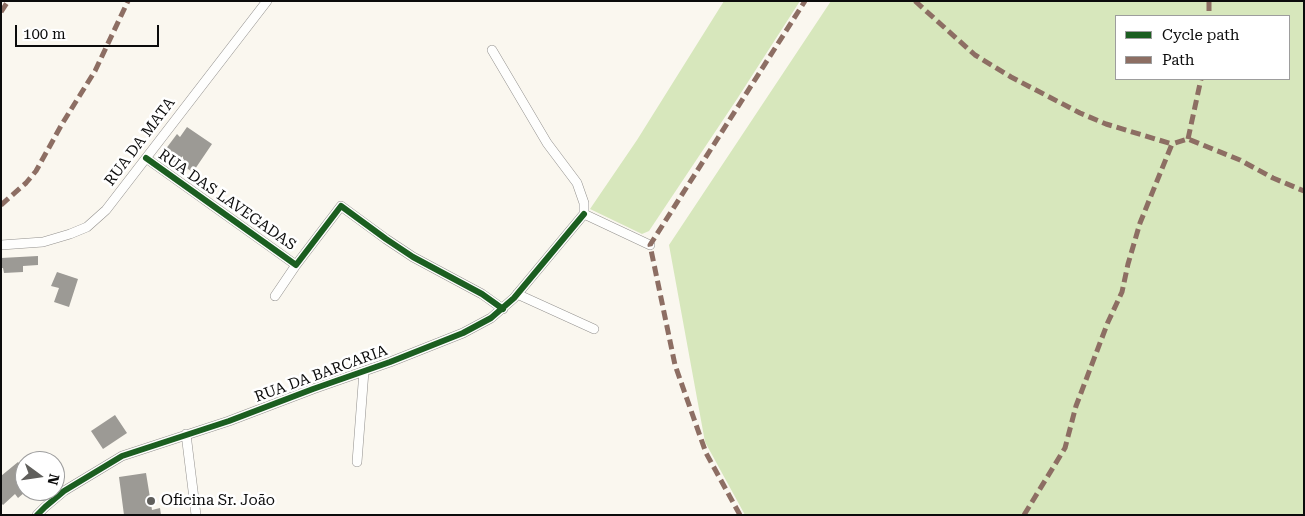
<!DOCTYPE html>
<html>
<head>
<meta charset="utf-8">
<style>
  body { margin:0 }
  #map { position:relative; width:1305px; height:516px; overflow:hidden; background:#faf7ef; font-family:"Roboto Serif",serif }
  canvas { display:block }
  .frame { position:absolute; inset:0; border:2px solid #0b0b0b; pointer-events:none }
  .legend { position:absolute; left:1115px; top:15px; width:175px; height:65px; box-sizing:border-box; background:#fff; border:1px solid #9d9d9d; margin:0; padding:6px 9px; list-style:none; font-size:15px; color:#0b0b0b }
  .legend li { display:flex; align-items:center; gap:10px; height:25px }
  .legend b { width:25px; border:1px solid #9d9d9d }
  .north { position:absolute; left:15px; top:451px; width:50px; height:50px; box-sizing:border-box; background:#fff; border:1px solid #9d9d9d; border-radius:50%; rotate:104deg; font-size:14px; font-weight:700; line-height:20px; text-align:center; color:#0b0b0b }
  .north::after { content:''; display:block; margin:auto; width:18px; height:22px; background:#5f5e5b; clip-path:polygon(50% 0,100% 100%,50% 72%,0 100%) }
  .scale { position:absolute; left:15px; top:25px; width:144px; height:22px; box-sizing:border-box; border:2px solid #0b0b0b; border-top:0; padding-left:6px; font-size:15px; line-height:18px; white-space:nowrap; color:#0b0b0b; -webkit-text-stroke:4px #fff; paint-order:stroke }
</style>
</head>
<body>
<div id="map">
<canvas width="1305" height="516"></canvas>
<div class="frame"></div>
<ul class="legend">
<li><b style="height:6px;background:#1b5e20"></b>Cycle path</li>
<li><b style="height:6px;background:#8d6e63"></b>Path</li>
</ul>
<div class="north">N</div>
<div class="scale">100 m</div>
</div>
<script>
const g = document.querySelector('canvas').getContext('2d');
g.lineJoin = 'round';
function fill(path, color) { g.fillStyle = color; g.fill(path, 'evenodd'); }
const toPath = rows => new Path2D(rows.map(r => 'M' + r).join(''));
function trace(path, color, width, dash) { g.strokeStyle = color; g.lineWidth = width; g.lineCap = dash ? 'butt' : 'round'; g.setLineDash(dash || []); g.stroke(path); }
function label(font, color, halo, rows, align = 'center') {
  g.font = font + ' "Roboto Serif",serif'; g.lineWidth = 5; g.setLineDash([]); g.textBaseline = 'middle'; g.strokeStyle = halo; g.fillStyle = color; for (const [text, x, y, turn = 0] of rows) {
    g.save(); g.translate(x, y); g.rotate((+turn || 0) * Math.PI / 180); g.textAlign = isNaN(turn) ? turn : align; if (halo) g.strokeText(text, 0, 0); g.fillText(text, 0, 0); g.restore();
  }
}
fill(toPath([
  [724,1,800,1,737,99,649,231,642,234,590,209,637,140],
  [831,1,1304,1,1304,515,745,515,705,442,669,245],
  [1116,16,1289,16,1289,79,1116,79]
]), '#d7e7bc');
fill(toPath([
  [187,127,212,144,193,172,183,166,183,156,176,164,162,154,177,134,180,137],
  [38,256,38,265,23,266,23,272,4,273,3,268,1,268,1,258],
  [57,272,78,279,69,307,54,302,59,288,51,286],
  [115,415,127,433,103,449,91,431],
  [18,462,25,469,25,492,18,498,15,494,3,505,1,503,1,476],
  [146,473,152,510,160,508,161,515,124,515,119,477]
]), '#9c9a95');
const minor = toPath([
  [492,50,547,143,577,183,584,203,584,214],
  [146,158,296,265,341,206,386,239,413,257,482,294,503,309],
  [584,214,650,245],
  [1,245,43,242,70,234,87,227,106,210,267,1],
  [517,294,594,329],
  [275,296,296,265],
  [186,434,196,515],
  [357,462,364,371],
  [37,515,45,507,64,491,122,456,229,421,313,389,390,362,463,333,491,318,514,298,584,214]
]);
trace(minor, '#93918e', 10);
trace(minor, '#fefefd', 9);
trace(toPath([
  [915,1,975,55,1011,77,1080,113,1106,124,1172,144],
  [1209,1,1209,16],
  [1,12,8,1],
  [1188,139,1201,79],
  [1,205,26,183,36,171,62,124,95,71,128,1],
  [740,515,706,453,675,365,650,245,805,1],
  [1024,515,1065,448,1076,406,1108,322,1122,292,1128,264,1140,223,1172,144,1188,139,1240,160,1273,178,1304,191]
]), '#8d6e63', 5, [10, 5]);
trace(toPath([
  [146,158,296,265,341,206,386,239,413,257,482,294,503,309],
  [37,515,45,507,64,491,122,456,229,421,313,389,390,362,463,333,491,318,514,298,584,214]
]), '#1b5e20', 6);
for (const [x, y, r, color] of [
  [151,501,5,"#5f5e5b"]
]) { const dot = new Path2D(); dot.arc(x, y, r, 0, 2 * Math.PI); g.fillStyle = color; g.fill(dot); trace(dot, '#fff', 2); }
label('15px', '#0b0b0b', '#fff', [
  ["RUA DA MATA",140,142,-53],
  ["RUA DAS LAVEGADAS",227,200,35],
  ["RUA DA BARCARIA",321,374,-20]
]);
label('15px', '#0b0b0b', '#fff', [
  ["Oficina Sr. João",161,501]
], 'left');
</script>
</body>
</html>
